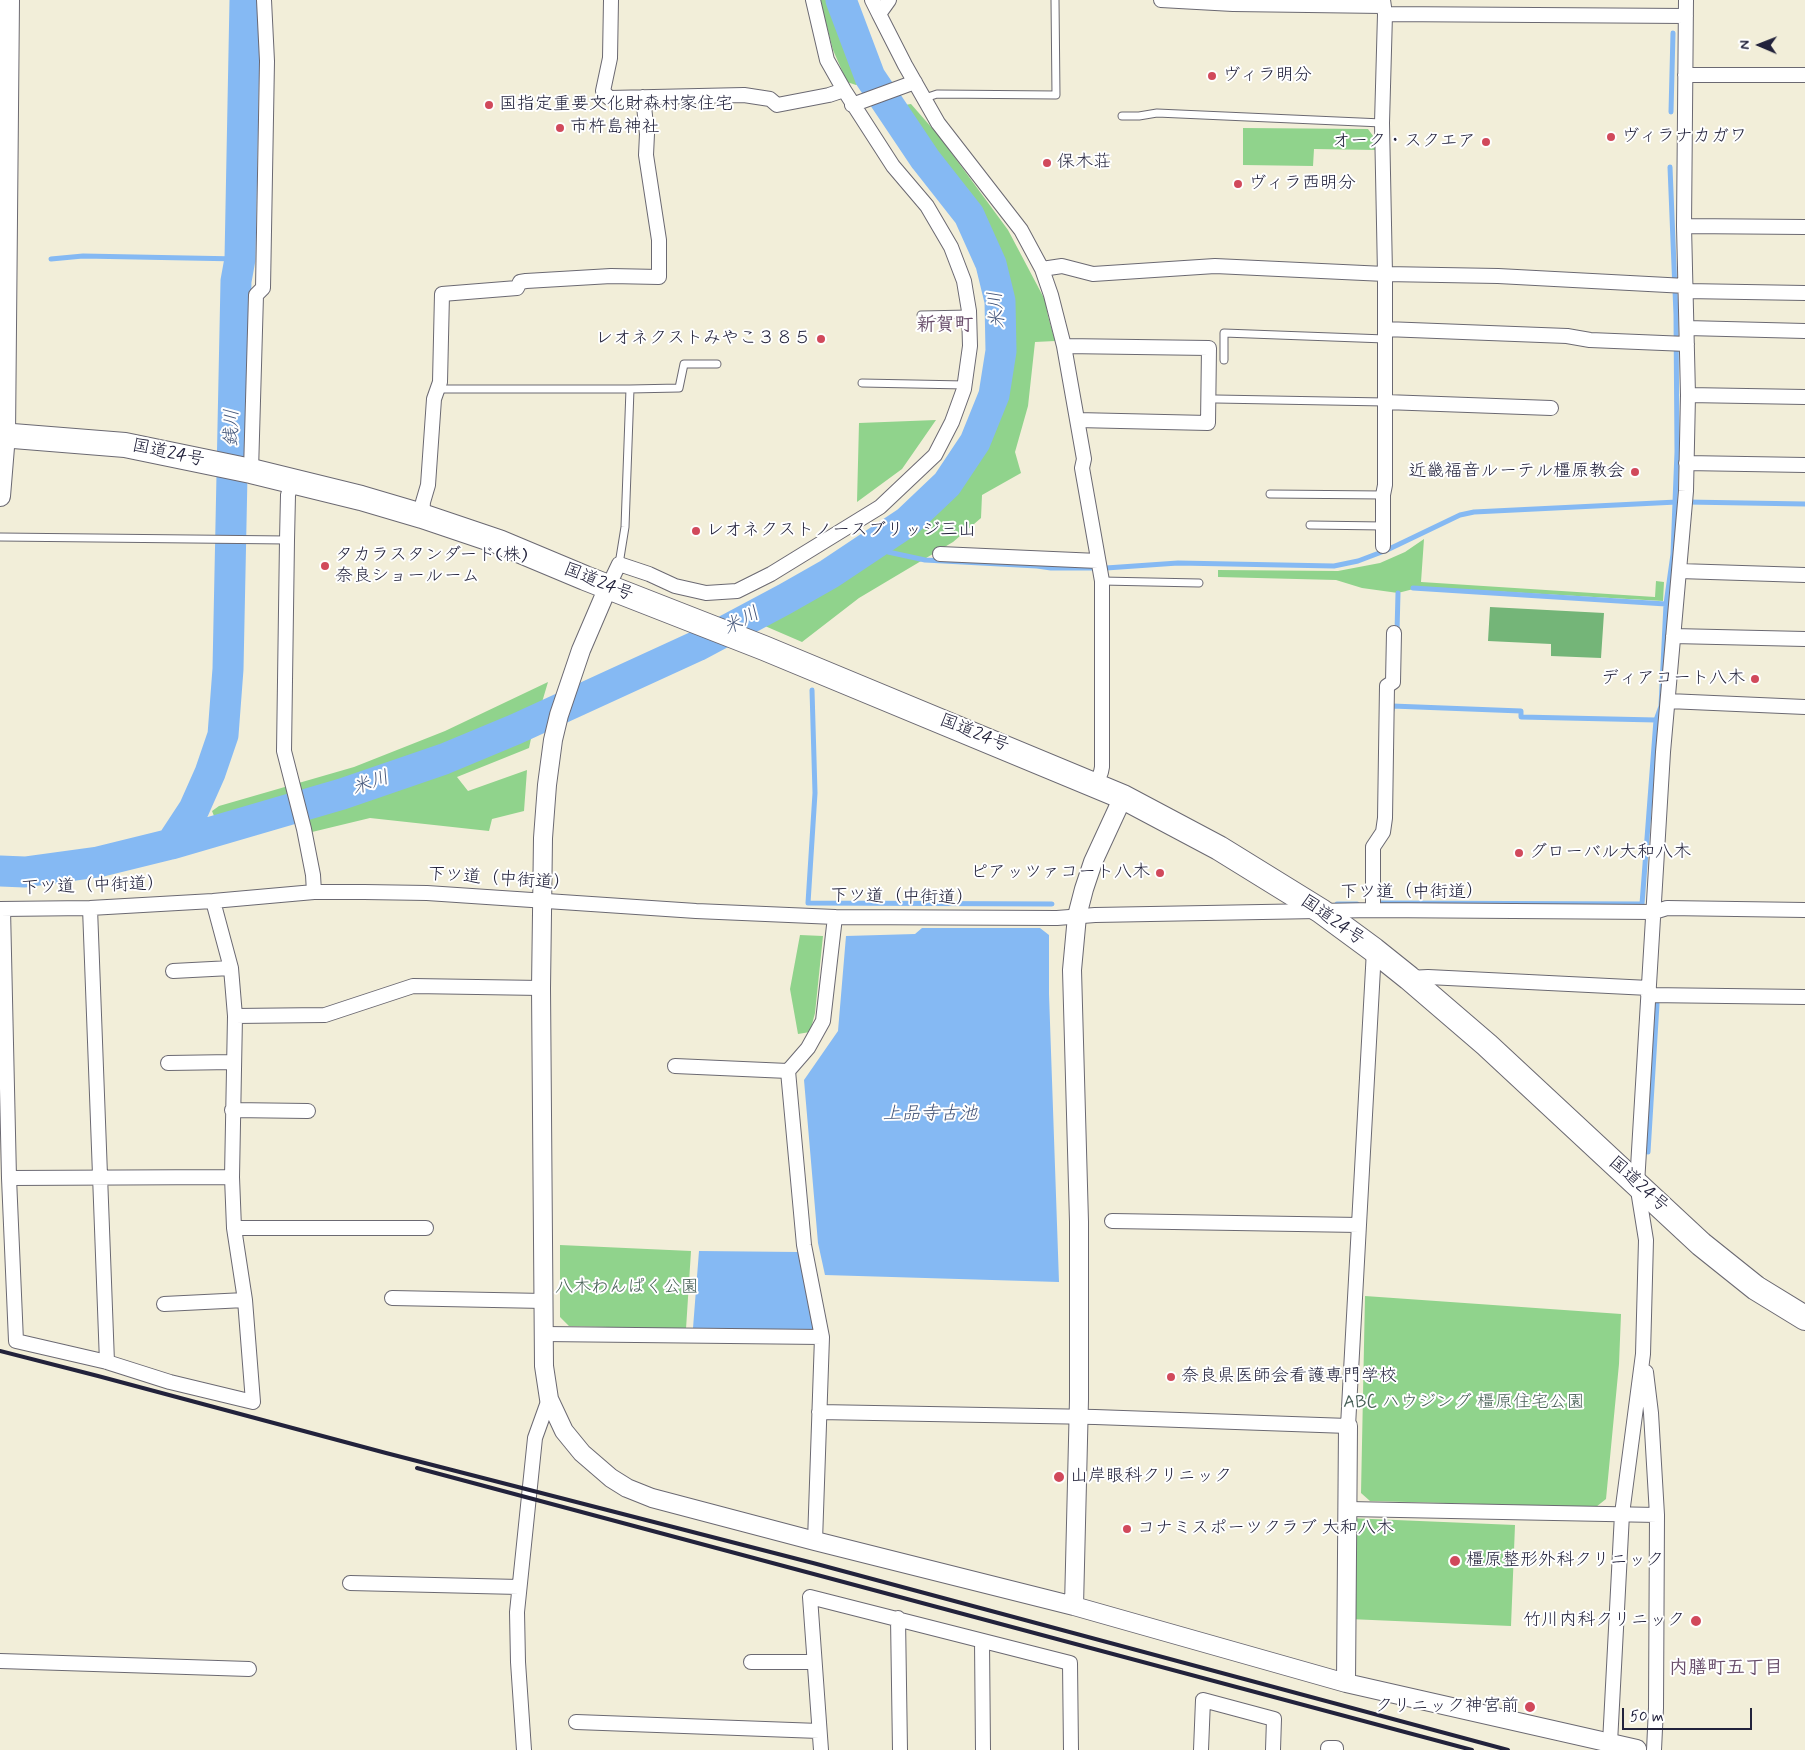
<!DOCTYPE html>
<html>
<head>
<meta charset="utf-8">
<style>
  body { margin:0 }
  #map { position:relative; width:1805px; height:1750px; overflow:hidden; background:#f2eed9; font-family:Mynerve,sans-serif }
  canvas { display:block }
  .north { position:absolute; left:1735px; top:20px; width:50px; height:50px; -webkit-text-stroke:4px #fff; paint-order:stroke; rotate:271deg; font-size:14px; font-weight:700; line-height:20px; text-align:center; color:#22223b }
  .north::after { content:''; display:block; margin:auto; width:18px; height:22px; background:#22223b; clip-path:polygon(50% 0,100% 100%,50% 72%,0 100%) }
  .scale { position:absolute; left:1622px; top:1708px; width:130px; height:22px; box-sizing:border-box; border:2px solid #22223b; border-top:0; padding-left:6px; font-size:15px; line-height:18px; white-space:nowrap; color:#22223b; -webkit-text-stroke:4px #fff; paint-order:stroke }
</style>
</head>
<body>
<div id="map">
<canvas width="1805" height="1750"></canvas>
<div class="north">N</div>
<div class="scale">50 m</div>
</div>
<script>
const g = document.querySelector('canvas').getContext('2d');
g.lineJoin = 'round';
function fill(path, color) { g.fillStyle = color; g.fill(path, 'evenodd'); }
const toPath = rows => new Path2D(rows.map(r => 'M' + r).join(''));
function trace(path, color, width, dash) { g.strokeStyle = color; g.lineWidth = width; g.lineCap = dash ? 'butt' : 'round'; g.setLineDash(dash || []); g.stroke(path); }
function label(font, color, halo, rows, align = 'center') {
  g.font = font + ' Mynerve,"Klee One",sans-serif'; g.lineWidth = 4; g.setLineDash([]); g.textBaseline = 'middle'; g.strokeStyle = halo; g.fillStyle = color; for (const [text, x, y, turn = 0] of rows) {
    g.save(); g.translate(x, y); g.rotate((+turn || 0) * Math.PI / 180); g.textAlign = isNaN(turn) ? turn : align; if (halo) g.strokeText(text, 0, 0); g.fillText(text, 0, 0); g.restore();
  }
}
fill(toPath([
  [820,0,833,0,865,81,856,85,847,82,833,50],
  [911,104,939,136,1008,230,1045,300,1048,316,1055,341,1035,342,1028,406,1015,452,1021,473,982,495,981,518,953,542,859,598,802,642,758,623,785,610,844,572,916,522,945,494,976,455,995,417,1003,386,1006,363,1007,285,983,230,956,183,921,146,898,106],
  [1243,128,1368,129,1376,140,1376,150,1314,149,1313,166,1243,165],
  [936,420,902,469,857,502,859,423],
  [1424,539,1421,582,1655,597,1656,581,1664,582,1663,601,1421,587,1398,593,1362,588,1336,580,1218,577,1218,570,1338,571,1380,563,1405,552],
  [548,682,540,709,508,725,426,760,250,813,214,816,212,811,219,806,354,767,445,731],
  [532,734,529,748,457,777,468,791,527,770,524,811,492,819,489,831,370,818,312,832,308,815,418,781],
  [800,935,823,936,815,1013,810,1032,798,1034,790,989],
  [560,1245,691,1251,686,1329,569,1326,560,1317],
  [1365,1296,1621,1314,1619,1364,1606,1499,1596,1507,1370,1501,1361,1493],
  [1348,1518,1515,1525,1511,1626,1349,1619]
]), '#90d38c');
fill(toPath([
  [1490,607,1604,613,1601,658,1551,656,1551,644,1488,641]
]), '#74b578');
fill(toPath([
  [922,928,1040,928,1049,935,1049,994,1059,1282,825,1275,818,1243,804,1080,838,1031,846,936,915,934],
  [699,1251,798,1252,818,1331,693,1328]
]), '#85b9f3');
trace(toPath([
  [1671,112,1673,33],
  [51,259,83,256,240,259],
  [1686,502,1805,504],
  [878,540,888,552,925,560,1037,566,1051,568,1106,568,1178,563,1334,566,1358,561,1387,550,1460,515,1474,512,1677,502],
  [1413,588,1666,604],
  [1397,632,1398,593],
  [812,690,815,793,808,903,1052,904],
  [1392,710,1392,706,1521,711,1521,717,1656,720],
  [1376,903,1642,904,1656,720,1661,706,1666,604,1673,554,1675,502,1677,452,1676,315,1670,167],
  [1337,904,1357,904],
  [1648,1152,1657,1004]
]), '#85b9f3', 5);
trace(toPath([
  [171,844,194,809,210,773,223,735,228,669,236,281,240,259,245,0],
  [0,871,25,872,98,862,171,844,342,794,444,759,516,729,697,646,785,599,829,574,907,522,947,484,975,442,994,395,1001,351,1000,301,991,264,969,215,925,159,870,77,841,0]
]), '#85b9f3', 31);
const service = toPath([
  [925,98,937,94,1056,95,1055,0],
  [1122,116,1139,116,1157,113,1382,123],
  [921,315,969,314],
  [1224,360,1224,333,1385,339],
  [862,383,965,385],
  [437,389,630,389,625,527,619,564],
  [630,389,679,388,684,364,717,364],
  [1216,399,1385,402],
  [1270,494,1383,495],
  [1310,525,1383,526],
  [0,537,287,540],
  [1102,581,1199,583]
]);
const minor = toPath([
  [611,0,610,58,603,91,609,98,744,95,770,99,777,105,829,95,844,90],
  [872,0,879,14],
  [889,0,879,14,905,65,938,123,1021,230,1042,269,1051,295,1064,346,1084,459,1082,468,1102,581,1102,767,1101,772,1096,785],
  [1161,0,1233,4,1383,6],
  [1383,0,1385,14,1382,123,1385,274,1385,485,1383,495,1383,546],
  [1385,14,1686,16],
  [1685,75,1805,75],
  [852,105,915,82],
  [1684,226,1805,227],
  [1042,269,1062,266,1093,274,1215,266,1385,274,1498,276,1686,286],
  [1686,291,1805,293],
  [1687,328,1805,331],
  [1385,329,1567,336,1590,340,1687,344],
  [1064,346,1209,348,1208,423,1077,420],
  [1688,395,1805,397],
  [1385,402,1551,408],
  [1686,463,1805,465],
  [251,471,256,295,263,288,267,61,264,0],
  [292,482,288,495,287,540,284,751,304,829,313,875,314,892],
  [422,516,423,502,428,485,434,399,440,382,442,294,517,288,520,282,526,281,611,276,659,277,659,240,646,155,647,134,643,97],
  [940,554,1098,561],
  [1679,571,1805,575],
  [608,587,619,564,649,574,675,586,706,593,737,591,771,574,880,507,935,455,952,422,964,389,970,346,969,311,964,281,951,247,927,206,893,166,844,90,827,60,813,0],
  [1673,636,1805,639],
  [1668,701,1805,707],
  [90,908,107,1362],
  [0,909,90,908,213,901,314,892,364,892,427,893,696,911,835,917,1057,918,1095,915,1373,910,1654,912,1667,908,1805,910],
  [3,909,9,1178,16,1341,107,1362,170,1382,253,1402,245,1300,234,1228,232,1177,235,1016,231,968,213,901],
  [1373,910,1373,847,1383,832,1385,818,1387,686,1393,682,1394,633],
  [173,971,231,968],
  [1409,978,1428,977,1649,988],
  [1648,995,1805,997],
  [235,1016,325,1015,413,986,541,988],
  [168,1063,233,1062],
  [675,1066,788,1071],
  [232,1110,308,1111],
  [9,1178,232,1177],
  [1112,1221,1359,1225],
  [234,1228,426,1228],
  [392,1298,544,1301],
  [164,1304,245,1300],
  [544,1334,822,1337],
  [1646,1372,1651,1413,1657,1515,1656,1708,1654,1750],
  [819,1412,1095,1417,1348,1426,1374,950],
  [1348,1509,1657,1515],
  [815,1541,822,1337,804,1245,788,1071,808,1048,823,1021,835,917],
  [350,1583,519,1587],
  [898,1618,900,1750],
  [982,1641,983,1750],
  [0,1661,249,1669],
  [751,1662,814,1662],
  [576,1722,819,1731],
  [1610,1743,1622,1514,1643,1354,1646,1240,1637,1184,1663,752,1686,491,1688,395,1684,226,1686,0],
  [1328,1748,1336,1748,1336,1750],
  [524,1750,518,1662,517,1612,535,1438,549,1399],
  [821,1750,810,1597,1070,1663,1071,1750],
  [1201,1750,1203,1700,1274,1719,1273,1750]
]);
const tertiary = toPath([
  [608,587,581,650,559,715,553,740,547,785,543,838,541,988,544,1366,549,1399,564,1431,582,1453,611,1478,627,1488,652,1498,815,1541,1074,1606,1346,1683,1637,1749],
  [1074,1606,1079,1399,1079,1222,1072,970,1077,916,1084,889,1093,862,1123,797],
  [1346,1683,1348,1426]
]);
const secondary = toPath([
  [0,496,5,435,9,0]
]);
const trunk = toPath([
  [0,435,125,445,251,471,361,498,422,516,499,542,585,578,764,648,1123,797,1219,848,1321,911,1374,950,1409,978,1487,1045,1701,1244,1756,1288,1805,1318]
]);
trace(service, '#6b6972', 9);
trace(minor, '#6b6972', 16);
trace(tertiary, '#6b6972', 20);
trace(secondary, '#6b6972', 22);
trace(trunk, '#6b6972', 26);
trace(service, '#fff', 7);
trace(minor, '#fff', 14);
trace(tertiary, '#fff', 18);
trace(secondary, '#fff', 20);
trace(trunk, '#fff', 24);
trace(toPath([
  [0,1351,98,1376,386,1453,813,1563,1508,1750],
  [417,1468,1472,1750]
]), '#22223b', 4);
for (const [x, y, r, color] of [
  [1212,76,5,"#d1495b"],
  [489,105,5,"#d1495b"],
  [560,128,5,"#d1495b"],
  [1611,137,5,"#d1495b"],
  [1486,142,5,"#d1495b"],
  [1047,163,5,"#d1495b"],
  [1238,184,5,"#d1495b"],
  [821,339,5,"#d1495b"],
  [1635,472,5,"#d1495b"],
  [696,531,5,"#d1495b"],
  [325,566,5,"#d1495b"],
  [1755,679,5,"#d1495b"],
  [1519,853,5,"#d1495b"],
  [1160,873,5,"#d1495b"],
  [1171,1377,5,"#d1495b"],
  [1059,1477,6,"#d1495b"],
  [1127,1529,5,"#d1495b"],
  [1455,1561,6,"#d1495b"],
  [1696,1621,6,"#d1495b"],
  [1530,1707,6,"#d1495b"]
]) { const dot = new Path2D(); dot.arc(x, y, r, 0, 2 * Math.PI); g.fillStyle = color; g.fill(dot); trace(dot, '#fff', 2); }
label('18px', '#22223b', '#fff', [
  ["ヴィラ明分",1222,76],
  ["国指定重要文化財森村家住宅",499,105],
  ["市杵島神社",570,128],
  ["ヴィラナカガワ",1621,137],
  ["オーク・スクエア",1476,142,"right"],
  ["保木荘",1057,163],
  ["ヴィラ西明分",1248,184],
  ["レオネクストみやこ３８５",811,339,"right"],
  ["近畿福音ルーテル橿原教会",1625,472,"right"],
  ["レオネクストノースブリッジ三山",706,531],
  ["タカラスタンダード(株)",335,556],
  ["奈良ショールーム",335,577],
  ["ディアコート八木",1745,679,"right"],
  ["グローバル大和八木",1529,853],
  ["ピアッツァコート八木",1150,873,"right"],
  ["奈良県医師会看護専門学校",1181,1377],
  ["山岸眼科クリニック",1070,1477],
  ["コナミスポーツクラブ 大和八木",1137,1529],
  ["橿原整形外科クリニック",1466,1561],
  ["竹川内科クリニック",1685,1621,"right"],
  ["クリニック神宮前",1519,1707,"right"]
], 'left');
label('18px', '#22223b', '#fff', [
  ["国道24号",168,454,12],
  ["国道24号",598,583,22],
  ["国道24号",974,734,22],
  ["下ツ道（中街道）",499,880,4],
  ["下ツ道（中街道）",93,887,-2],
  ["下ツ道（中街道）",1412,893],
  ["下ツ道（中街道）",902,898,1],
  ["国道24号",1332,921,35],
  ["国道24号",1638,1185,42]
]);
label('18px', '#486057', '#fff', [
  ["八木わんぱく公園",627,1288],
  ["ABC ハウジング 橿原住宅公園",1464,1403]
]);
label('italic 19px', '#45577b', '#fff', [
  ["米川",998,310,-95],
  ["銭川",233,428,-89],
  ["米川",742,622,-28],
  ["米川",371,784,-19],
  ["上品寺古池",930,1115]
]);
label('bold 19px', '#694e6b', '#fff', [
  ["新賀町",945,326],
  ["内膳町五丁目",1726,1669]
]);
</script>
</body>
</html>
